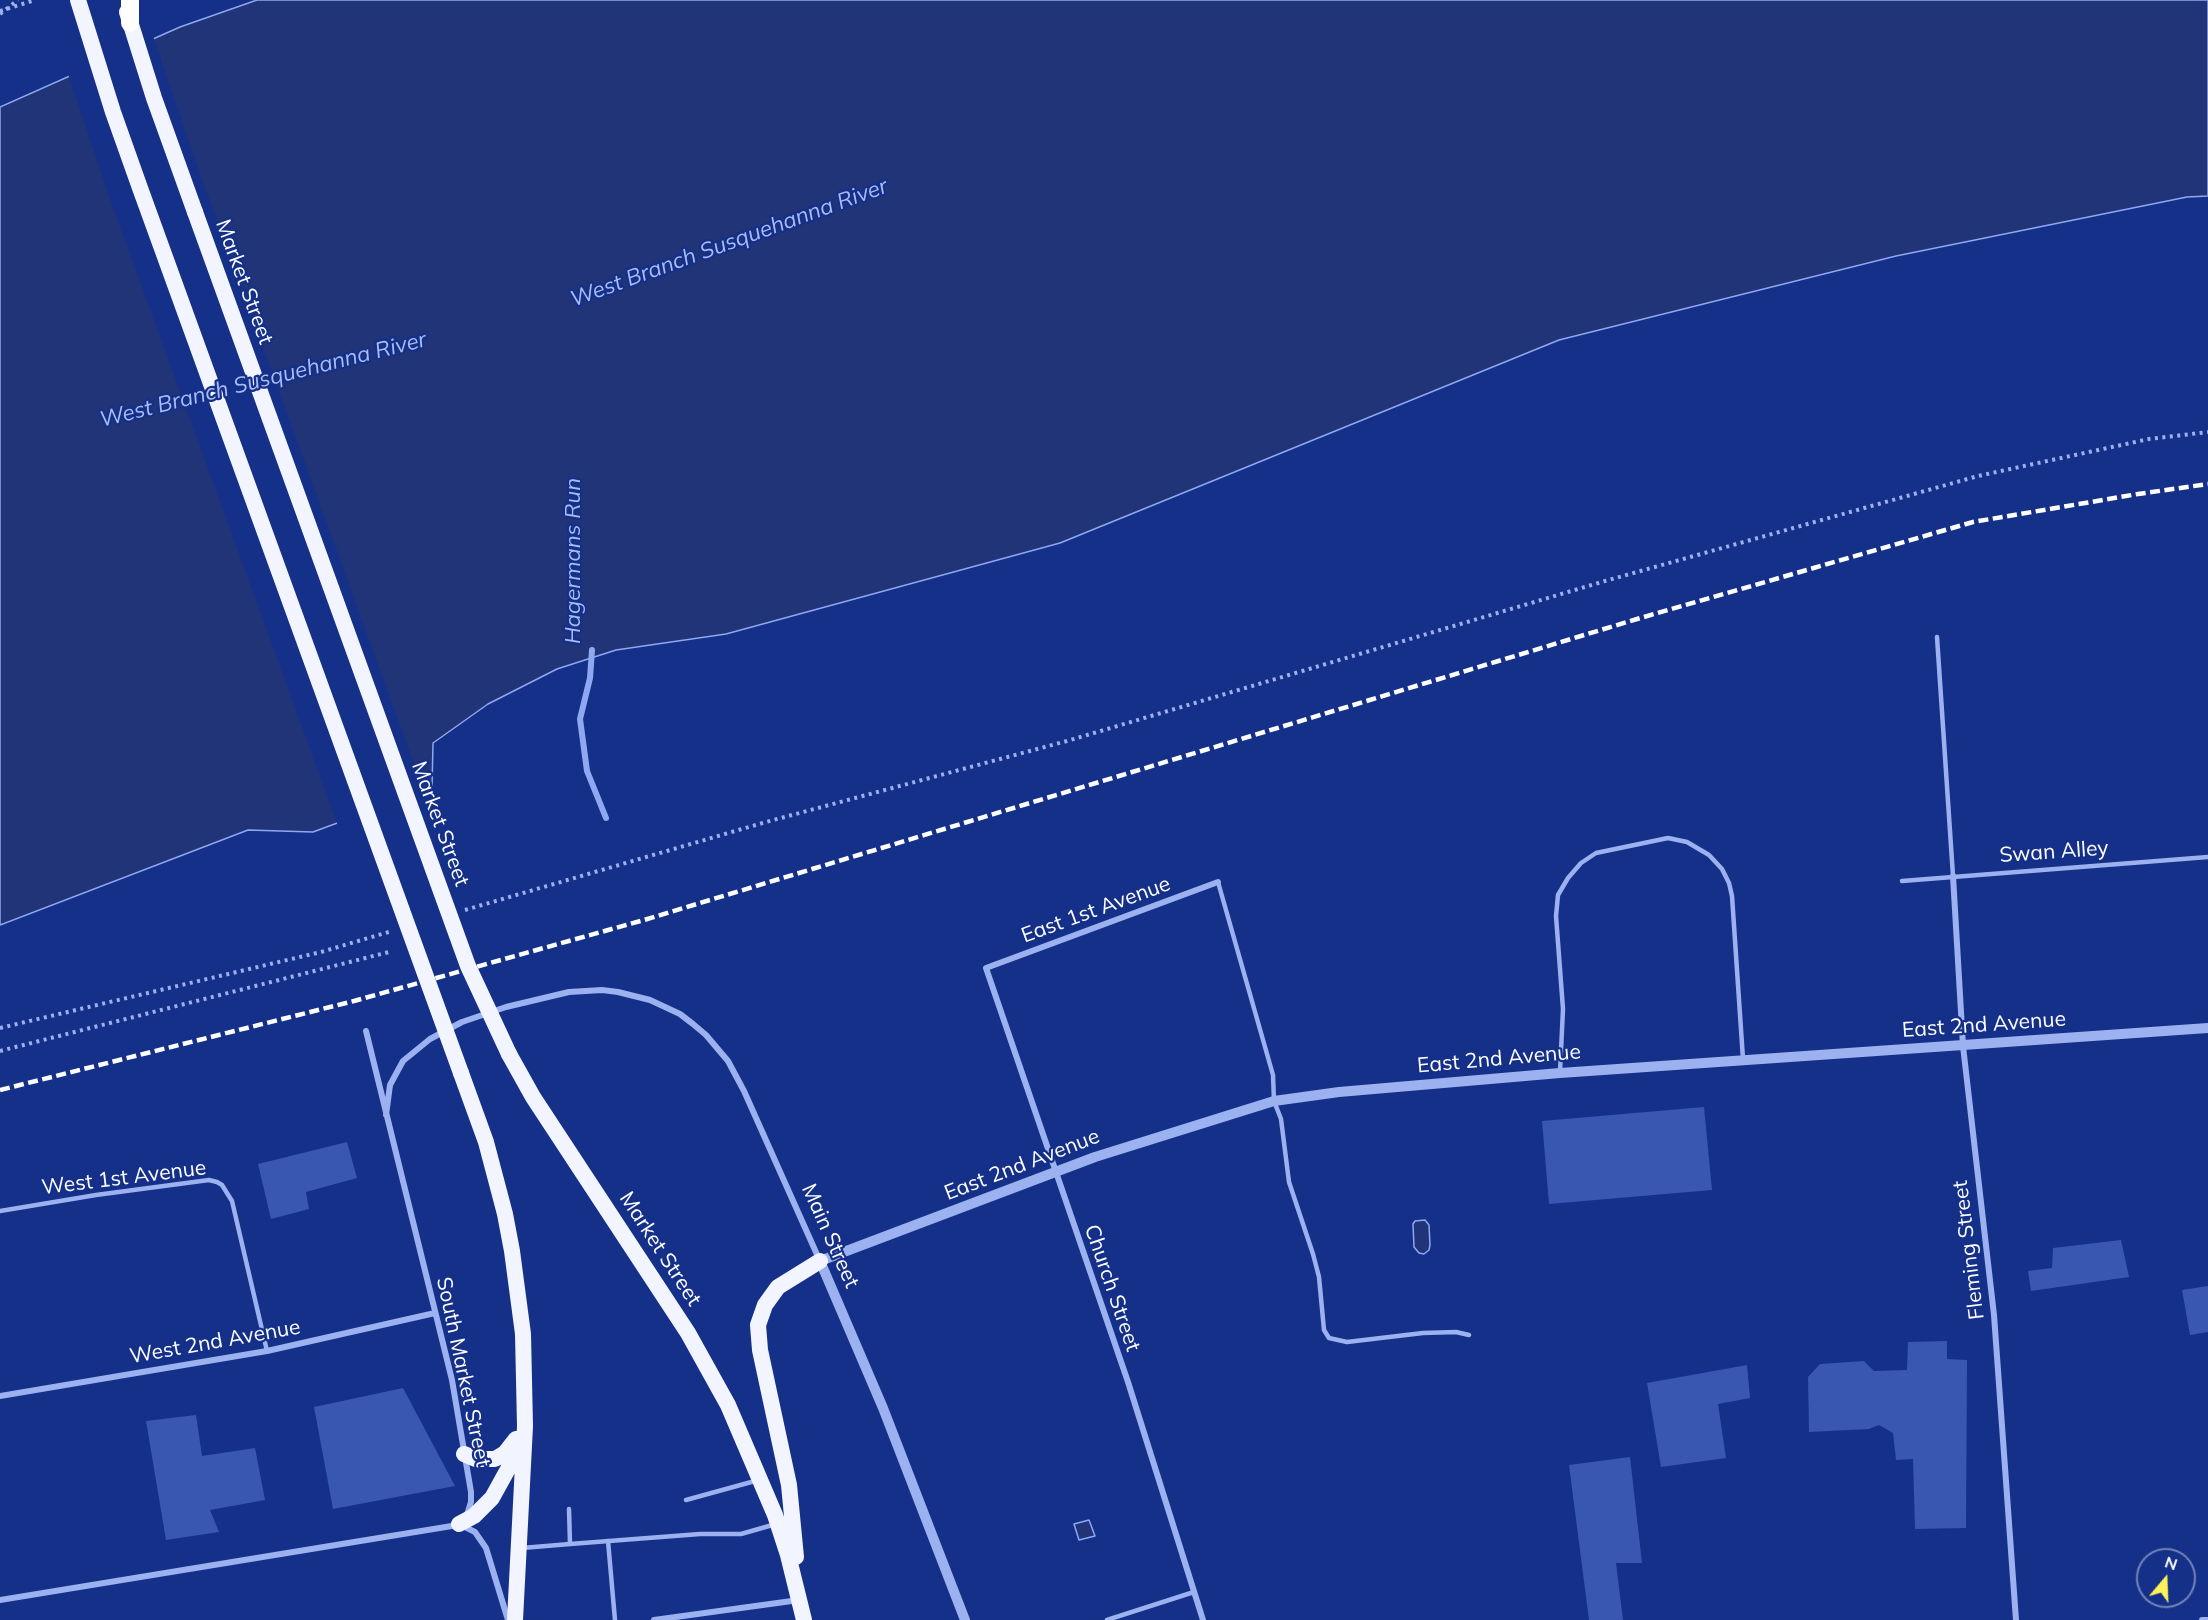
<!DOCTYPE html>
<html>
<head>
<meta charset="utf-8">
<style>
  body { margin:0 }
  #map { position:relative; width:2208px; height:1620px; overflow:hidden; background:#153089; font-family:Mulish,sans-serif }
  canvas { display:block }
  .north { position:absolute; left:2136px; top:1548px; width:60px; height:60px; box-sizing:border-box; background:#153089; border:2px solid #7383b8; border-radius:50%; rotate:19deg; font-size:16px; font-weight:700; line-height:24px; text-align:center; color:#fff }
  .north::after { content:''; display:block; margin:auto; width:21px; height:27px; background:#fff15a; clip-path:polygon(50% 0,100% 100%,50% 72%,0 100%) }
</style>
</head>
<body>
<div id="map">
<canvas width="2208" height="1620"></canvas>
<div class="north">N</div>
</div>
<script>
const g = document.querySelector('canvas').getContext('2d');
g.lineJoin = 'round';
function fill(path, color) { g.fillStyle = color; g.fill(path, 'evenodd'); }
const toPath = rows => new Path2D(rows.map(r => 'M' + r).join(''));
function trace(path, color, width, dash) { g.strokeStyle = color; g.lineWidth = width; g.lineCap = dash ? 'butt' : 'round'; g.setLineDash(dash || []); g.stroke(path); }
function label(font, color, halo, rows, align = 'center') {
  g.font = font + ' Mulish,sans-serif'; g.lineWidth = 4.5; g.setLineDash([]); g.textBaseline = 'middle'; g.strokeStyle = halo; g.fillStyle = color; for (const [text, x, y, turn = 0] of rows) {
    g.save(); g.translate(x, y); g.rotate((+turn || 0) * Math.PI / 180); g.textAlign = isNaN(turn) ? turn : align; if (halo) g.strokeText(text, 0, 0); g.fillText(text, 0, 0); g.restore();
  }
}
const water = toPath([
  [257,0,2208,0,2208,196,2187,197,1896,256,1559,340,1060,543,726,634,616,650,557,669,488,704,433,743,432,788,313,832,248,830,0,925,0,107,180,27,257,0],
  [1425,1220,1429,1225,1430,1245,1429,1250,1424,1254,1419,1253,1414,1247,1413,1224,1415,1221,1425,1220],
  [1089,1520,1095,1536,1079,1540,1074,1524,1089,1520]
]);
fill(water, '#203477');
trace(water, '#8ea8f2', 1.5);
fill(toPath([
  [153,36,198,168,425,794,338,826,110,199,68,74]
]), '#153089');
trace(toPath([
  [592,650,590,678,580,719,587,771,606,818]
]), '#8ea8f2', 6);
fill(toPath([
  [1704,1107,1712,1190,1549,1204,1542,1121],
  [347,1142,357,1178,306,1192,309,1209,271,1219,258,1164],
  [2121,1240,2129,1277,2031,1291,2028,1271,2052,1268,2053,1248],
  [2208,1286,2208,1332,2190,1335,2182,1290],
  [1947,1341,1947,1359,1967,1360,1966,1528,1915,1529,1913,1459,1896,1460,1893,1433,1879,1425,1869,1429,1809,1432,1808,1377,1820,1364,1864,1361,1874,1371,1907,1370,1908,1342],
  [1747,1365,1750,1398,1718,1404,1726,1458,1661,1467,1647,1383],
  [403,1388,455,1486,333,1509,314,1407],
  [196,1415,202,1456,255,1448,265,1500,210,1510,219,1532,166,1540,146,1421],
  [1630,1457,1642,1563,1616,1563,1623,1620,1589,1620,1569,1465]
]), '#3956b1');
trace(toPath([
  [0,14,18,0],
  [465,910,766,822,1067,741,1605,581,1978,476,2149,439,2208,432],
  [0,1028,321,952,392,931],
  [0,1051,389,952]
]), '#9cb1ef', 4, [3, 4.5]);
trace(toPath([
  [1937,637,1953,876],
  [1902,881,2208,857],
  [1218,882,1273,1075,1274,1101,1281,1119,1289,1182,1313,1254,1319,1277,1324,1330,1329,1338,1347,1342,1423,1333,1456,1332,1469,1335],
  [1560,1072,1563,1009,1556,916,1558,895,1568,878,1581,863,1596,853,1668,838,1687,842,1709,855,1722,869,1729,883,1732,896,1743,1059],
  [0,1211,96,1195,209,1180,217,1182,222,1185,232,1201,267,1351],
  [686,1500,755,1481],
  [608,1541,615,1620],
  [570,1544,700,1534,741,1534,776,1524],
  [522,1548,570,1544,569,1509],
  [1107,1620,1194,1592]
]), '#9cb1ef', 4.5);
trace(toPath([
  [1953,876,1963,1046,1994,1315,2016,1620],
  [366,1031,452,1380,471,1492,471,1502,467,1515],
  [386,1115,390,1085,403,1061,430,1039,462,1022,506,1007,569,992,602,990,618,992,650,1000,680,1014,693,1024,706,1035,728,1061,744,1091,819,1259],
  [0,1396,267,1351,435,1313],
  [463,1526,475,1532,486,1548,508,1620],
  [0,1600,458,1525],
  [654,1620,799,1600],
  [1203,1620,1128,1382,986,968,1218,882],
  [2202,1620,2208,1620]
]), '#9cb1ef', 6);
trace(toPath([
  [965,1620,883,1408,820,1261,1095,1157,1274,1101,1339,1092,1560,1073,2208,1028]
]), '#9cb1ef', 10);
trace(toPath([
  [127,12,154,98,195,212],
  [509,1054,533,1097,688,1333,728,1405,775,1515,788,1555,804,1620],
  [461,1073,486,1142,505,1214,512,1251,523,1334,525,1426,515,1620],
  [464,1454,476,1459,495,1459,505,1453,516,1439],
  [459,1524,474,1516,492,1498,508,1469,519,1441],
  [796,1557,789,1485,760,1350,758,1325,765,1305,778,1287,820,1261]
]), '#f2f4ff', 16);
trace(toPath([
  [130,23,130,0]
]), '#fff', 18);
trace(toPath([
  [0,1090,354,1001,644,920,1637,619,1973,522,2138,494,2208,484]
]), '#fff', 4.5, [10, 4.5]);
trace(toPath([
  [0,11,35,0]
]), '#9cb1ef', 4, [3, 4.5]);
trace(toPath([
  [78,0,113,112,140,188,461,1073],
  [195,212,468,966,509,1054]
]), '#f2f4ff', 16);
label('21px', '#fff', '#153089', [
  ["Market Street",244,282,70],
  ["Market Street",440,824,70],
  ["Swan Alley",2054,852,-4],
  ["East 1st Avenue",1096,910,-20],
  ["East 2nd Avenue",1984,1025,-4],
  ["East 2nd Avenue",1499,1059,-5],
  ["East 2nd Avenue",1022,1165,-21],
  ["West 1st Avenue",124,1178,-7],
  ["Main Street",830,1236,66],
  ["Market Street",660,1249,57],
  ["Fleming Street",1969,1250,-97],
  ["Church Street",1112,1288,71],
  ["West 2nd Avenue",215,1342,-10],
  ["South Market Street",463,1372,78]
]);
label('italic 22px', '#a8bcf6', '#153089', [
  ["West Branch Susquehanna River",729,243,-20],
  ["West Branch Susquehanna River",263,380,-14],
  ["Hagermans Run",573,561,-90]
]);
</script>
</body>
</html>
